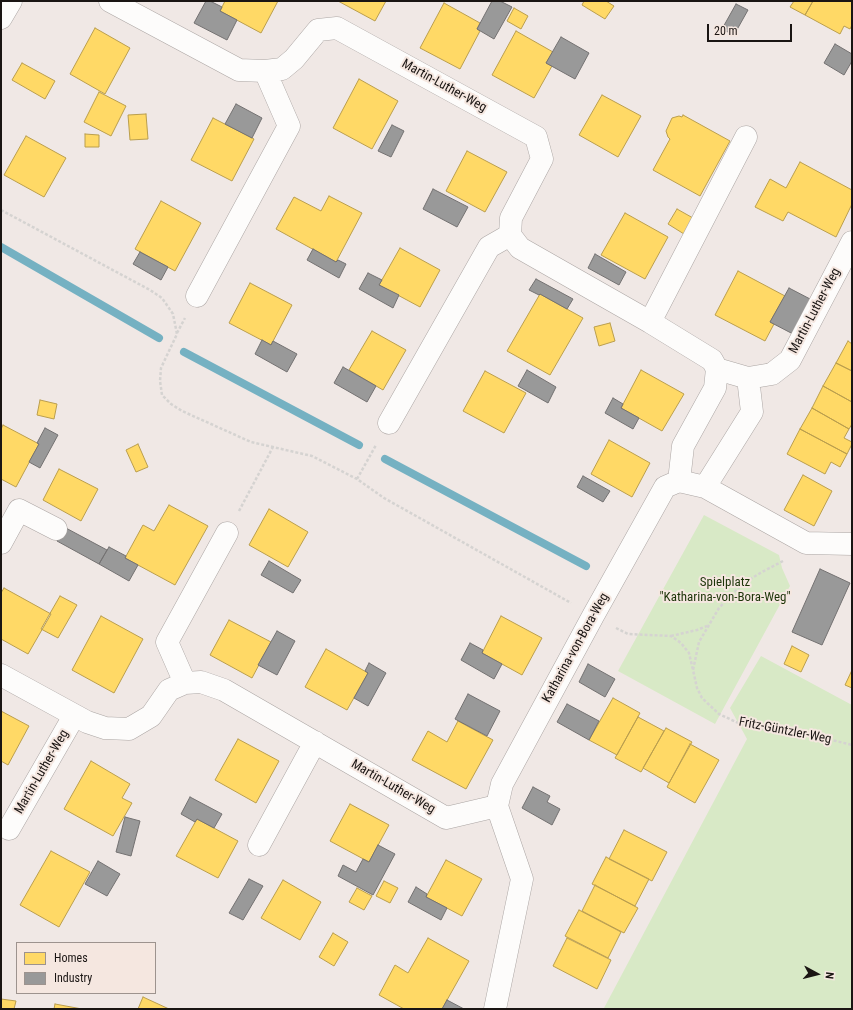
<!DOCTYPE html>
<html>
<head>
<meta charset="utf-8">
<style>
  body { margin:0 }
  #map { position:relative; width:853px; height:1010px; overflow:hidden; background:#f0e8e5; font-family:"Roboto Condensed",sans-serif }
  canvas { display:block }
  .frame { position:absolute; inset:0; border:2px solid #1a1513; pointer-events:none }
  .legend { position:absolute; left:16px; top:942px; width:140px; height:52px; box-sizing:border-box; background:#f5e7e0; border:1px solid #9d938e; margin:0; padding:5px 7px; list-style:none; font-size:12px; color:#1a1513 }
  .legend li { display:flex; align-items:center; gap:8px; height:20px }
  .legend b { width:20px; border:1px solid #9d938e }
  .north { position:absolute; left:797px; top:954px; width:40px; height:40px; -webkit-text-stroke:3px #f5e7e0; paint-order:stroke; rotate:97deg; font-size:11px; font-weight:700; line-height:16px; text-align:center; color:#1a1513 }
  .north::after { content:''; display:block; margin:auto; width:14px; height:18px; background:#1a1513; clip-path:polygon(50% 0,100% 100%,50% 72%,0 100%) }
  .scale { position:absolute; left:707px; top:24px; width:85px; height:18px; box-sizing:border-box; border:2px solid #1a1513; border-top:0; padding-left:5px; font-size:12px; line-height:14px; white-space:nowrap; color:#1a1513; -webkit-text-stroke:3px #f5e7e0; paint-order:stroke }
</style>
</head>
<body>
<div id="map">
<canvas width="853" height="1010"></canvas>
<div class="frame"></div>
<ul class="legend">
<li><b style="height:11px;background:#ffd966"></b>Homes</li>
<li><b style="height:11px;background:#999"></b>Industry</li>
</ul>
<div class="north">N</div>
<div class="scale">20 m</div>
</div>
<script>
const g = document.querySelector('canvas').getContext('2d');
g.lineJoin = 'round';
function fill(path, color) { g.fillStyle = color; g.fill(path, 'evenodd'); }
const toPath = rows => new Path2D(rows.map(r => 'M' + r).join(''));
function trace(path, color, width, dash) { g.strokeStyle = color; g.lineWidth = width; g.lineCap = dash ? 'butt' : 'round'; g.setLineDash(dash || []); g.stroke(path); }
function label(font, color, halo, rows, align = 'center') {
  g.font = font + ' "Roboto Condensed",sans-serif'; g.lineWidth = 4; g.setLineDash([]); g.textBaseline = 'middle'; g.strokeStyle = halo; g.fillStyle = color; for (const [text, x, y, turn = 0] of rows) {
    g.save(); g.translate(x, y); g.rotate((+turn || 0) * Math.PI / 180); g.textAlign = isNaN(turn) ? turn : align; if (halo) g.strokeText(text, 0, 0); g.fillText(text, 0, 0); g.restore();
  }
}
fill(toPath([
  [704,515,779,555,782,568,790,586,715,724,618,671],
  [761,656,852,705,852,1009,605,1009,604,1008,747,739,730,708]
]), '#d8e9c6');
const homes = toPath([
  [225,1,278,1,261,33,220,11,225,1],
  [338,1,386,1,375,21,338,1],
  [584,1,606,1,614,6,605,19,582,5,584,1],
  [794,1,813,1,805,15,790,7,794,1],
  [813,1,852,1,852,25,850,29,844,26,840,34,805,15,813,1],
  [444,3,480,23,477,29,480,31,460,69,420,48,444,3],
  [514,8,528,16,521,29,507,21,514,8],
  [95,28,130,48,105,94,70,74,95,28],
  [516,31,553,52,546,63,552,66,534,98,492,75,516,31],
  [22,63,55,81,45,99,12,80,22,63],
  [359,79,398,101,372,149,333,128,359,79],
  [99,92,126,106,111,136,84,122,99,92],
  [602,95,641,116,618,157,579,135,602,95],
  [146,114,148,139,130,140,128,115,146,114],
  [683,115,730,141,700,196,653,170,670,139,668,137,666,131,672,118,679,116,682,117,683,115],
  [213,118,254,139,232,181,191,160,213,118],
  [85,134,99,135,99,147,85,147,85,134],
  [26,136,66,158,44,197,4,175,26,136],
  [467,151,507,172,485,212,446,191,467,151],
  [800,162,852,190,852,204,836,237,788,212,783,221,755,207,770,179,786,188,800,162],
  [329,196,362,213,336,262,276,229,294,197,321,211,329,196],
  [161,201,201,223,175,271,135,249,161,201],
  [677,209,693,218,684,234,668,224,677,209],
  [625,213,668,237,645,279,601,255,625,213],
  [400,248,440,270,420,307,379,285,400,248],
  [738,271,785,296,770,322,774,324,765,341,715,315,738,271],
  [250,283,292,305,271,345,229,323,250,283],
  [540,294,583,318,550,375,507,351,540,294],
  [610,323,615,341,599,346,594,327,610,323],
  [372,331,406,350,383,390,349,370,372,331],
  [848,341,852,344,852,371,836,363,848,341],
  [836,363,852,371,852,402,823,386,836,363],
  [641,370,684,394,662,431,621,408,641,370],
  [485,371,526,393,504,433,463,411,485,371],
  [823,386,852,402,852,424,849,429,812,408,823,386],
  [40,400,57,404,54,419,37,415,40,400],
  [812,408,849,429,844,438,852,442,852,444,847,454,800,429,812,408],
  [3,425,39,444,16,487,1,479,1,429,3,425],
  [800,429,847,454,840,467,831,462,825,474,787,454,800,429],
  [609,440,650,463,632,497,591,474,609,440],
  [138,444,148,467,136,472,126,450,138,444],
  [59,469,98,489,81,521,43,500,59,469],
  [803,475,832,491,814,526,784,510,803,475],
  [169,505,208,526,175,585,125,558,143,525,154,531,169,505],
  [269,509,308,532,288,567,249,545,269,509],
  [4,588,51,614,28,654,1,639,1,593,4,588],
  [60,596,77,605,58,638,41,629,60,596],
  [101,616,143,639,114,693,72,670,101,616],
  [501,616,542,638,522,675,482,653,501,616],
  [229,620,271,642,252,678,210,655,229,620],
  [792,646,809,655,801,672,784,664,792,646],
  [326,649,368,673,347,710,305,687,326,649],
  [852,670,852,688,845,685,852,670],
  [613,698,640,713,617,755,589,740,613,698],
  [1,711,29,726,8,765,1,761,1,711],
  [638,717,664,731,641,772,615,758,638,717],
  [458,721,493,740,466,789,412,760,428,731,447,742,458,721],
  [666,728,692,742,669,783,643,768,666,728],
  [238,739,279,761,256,803,215,780,238,739],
  [690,744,719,760,695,803,667,787,690,744],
  [91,761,130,784,122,798,132,803,113,836,64,809,91,761],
  [350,804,389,825,369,862,330,841,350,804],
  [197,819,238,841,218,878,176,856,197,819],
  [624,830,667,852,652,881,609,859,624,830],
  [51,851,90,872,59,927,20,905,51,851],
  [606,857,649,879,635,906,592,884,606,857],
  [446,860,482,879,462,916,426,897,446,860],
  [283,880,321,902,300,940,261,918,283,880],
  [384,881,398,888,390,903,376,896,384,881],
  [595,885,638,908,624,933,582,911,595,885],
  [357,888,372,896,364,910,349,902,357,888],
  [579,910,621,932,608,958,565,936,579,910],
  [333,933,348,942,334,966,319,957,333,933],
  [428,938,469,961,442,1009,404,1009,379,995,395,965,408,973,428,938],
  [567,938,611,960,597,989,553,966,567,938],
  [143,997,169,1009,138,1009,143,997],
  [1,999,16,1001,14,1009,1,1009,1,999],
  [55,1004,82,1009,54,1009,55,1004]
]);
fill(homes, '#ffd966');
trace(homes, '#ba9e4d', 1);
const industry = toPath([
  [206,1,210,1,222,7,220,11,237,20,227,40,194,23,206,1],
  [492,1,500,1,512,7,494,39,477,29,492,1],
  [736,4,748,10,734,35,722,29,736,4],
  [561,37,589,53,575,79,546,63,561,37],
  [835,44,852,54,852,61,844,75,824,63,835,44],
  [236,104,262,118,252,138,225,124,236,104],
  [392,125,404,131,391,157,378,151,392,125],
  [433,189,468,207,457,227,423,209,433,189],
  [313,249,336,262,338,260,346,264,339,278,307,260,313,249],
  [140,252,168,267,161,280,133,264,140,252],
  [595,254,626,272,619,285,588,268,595,254],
  [368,273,382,280,379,285,399,295,393,308,359,289,368,273],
  [536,279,573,299,567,309,540,294,539,295,529,290,536,279],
  [789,288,812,300,793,334,770,322,789,288],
  [262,340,271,345,273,341,297,354,287,372,255,354,262,340],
  [343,367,376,386,367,402,334,383,343,367],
  [527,370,556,387,548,403,518,386,527,370],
  [613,398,623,404,621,408,639,418,633,429,605,413,613,398],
  [45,428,58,435,40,468,29,462,39,444,37,443,45,428],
  [583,476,610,491,603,502,577,487,583,476],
  [64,527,107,550,99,564,57,541,64,527],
  [109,547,126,556,125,558,138,565,129,581,99,564,109,547],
  [269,561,301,580,293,593,261,575,269,561],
  [820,569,850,583,822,645,792,632,820,569],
  [277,631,295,641,277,675,258,665,277,631],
  [470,643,483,650,482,653,502,664,494,679,461,660,470,643],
  [369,663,386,673,368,706,354,698,368,673,365,671,369,663],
  [588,664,615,679,605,697,579,682,588,664],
  [468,694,500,711,487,736,455,719,468,694],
  [567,704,599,721,589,740,557,722,567,704],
  [533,787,550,796,547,802,560,809,552,825,522,808,533,787],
  [190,797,222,814,214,828,197,819,195,822,181,814,190,797],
  [125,817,140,821,131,856,116,852,125,817],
  [378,845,395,854,373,895,338,876,343,865,356,872,363,859,369,862,378,845],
  [98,861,120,874,107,896,85,884,98,861],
  [249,879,263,886,243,920,229,913,249,879],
  [416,887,427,894,426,897,447,908,441,920,408,902,416,887],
  [447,1000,464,1009,442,1009,447,1000]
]);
fill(industry, '#999');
trace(industry, '#737171', 1);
trace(toPath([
  [1,247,159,338],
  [184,352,359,445],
  [385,459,586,566]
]), '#75b1c2', 8);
const minor = toPath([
  [110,1,239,70,265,71,282,69,294,59,318,30,337,28,536,137,542,159,511,218,510,235,520,248,650,322,712,360,717,369,715,388,683,446,679,481],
  [1,18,11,1],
  [197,296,289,126,265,71],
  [650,322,746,137],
  [717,369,748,378,772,374,790,360,852,242],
  [389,423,489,247,510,235],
  [705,487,752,412,748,378],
  [1,543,19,510,56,529],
  [1,675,87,722,105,728,129,729,151,716,169,690,185,683,201,682,224,690,446,818,497,806],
  [185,683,167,642,227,533],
  [9,829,74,716],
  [259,845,315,742],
  [495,1009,522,879,497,806,502,784,593,616,665,487,679,481,705,487,806,543,852,544]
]);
trace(minor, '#aba5a3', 23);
trace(toPath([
  [1,210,150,290,162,298,173,314,177,334,161,368,160,381,162,395,171,404,182,411,251,442,312,456,357,479,384,498,571,603],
  [177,333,185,318],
  [357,479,376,445],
  [239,511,273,447],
  [783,561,762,572,742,584,719,608,699,642,693,670,697,688,702,698,719,714,747,727,816,736,852,745],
  [616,628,628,634,671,636,681,643,689,653,693,670],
  [671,636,697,630,707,626]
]), '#d5d3d1', 2.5, [3, 2]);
trace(minor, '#fdfcfb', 22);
label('13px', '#1a1513', '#f5e7e0', [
  ["Martin-Luther-Weg",444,86,29],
  ["Martin-Luther-Weg",815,311,-62],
  ["Katharina-von-Bora-Weg",576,648,-61],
  ["Fritz-Güntzler-Weg",785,731,11],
  ["Martin-Luther-Weg",42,772,-60],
  ["Martin-Luther-Weg",393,787,30]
]);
label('13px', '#1c3408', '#f5e7e0', [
  ["Spielplatz",725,583],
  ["\"Katharina-von-Bora-Weg\"",725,598]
]);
</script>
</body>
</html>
